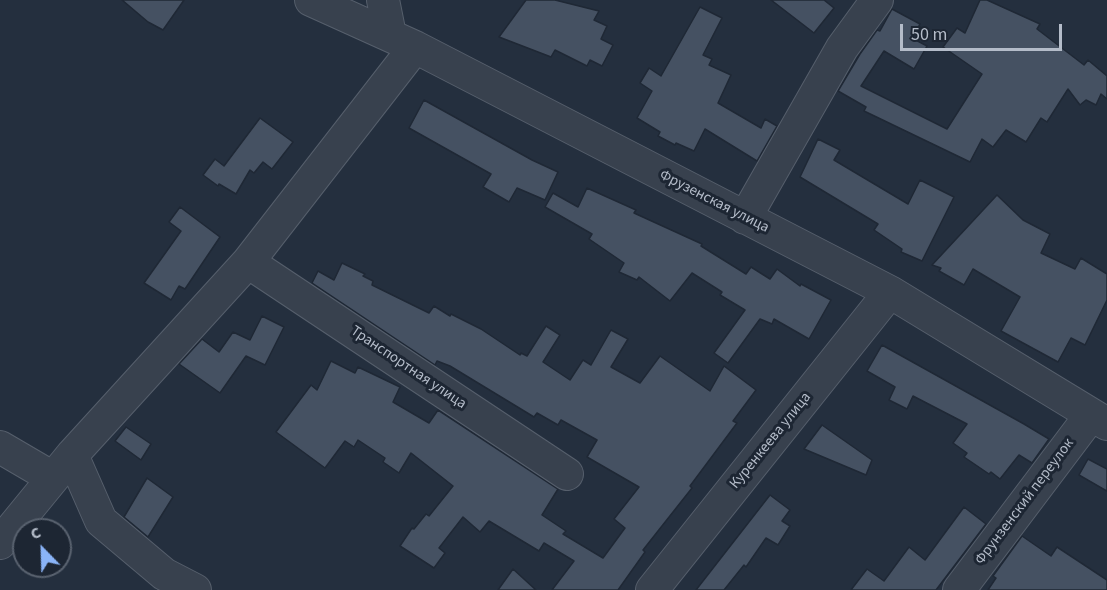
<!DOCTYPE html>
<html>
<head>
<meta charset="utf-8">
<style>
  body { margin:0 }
  #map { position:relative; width:1107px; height:590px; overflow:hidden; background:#242f3e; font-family:"Source Sans 3",sans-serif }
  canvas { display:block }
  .north { position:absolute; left:12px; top:518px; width:60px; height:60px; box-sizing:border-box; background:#1d2633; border:2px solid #59626f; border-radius:50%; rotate:337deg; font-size:16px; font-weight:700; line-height:24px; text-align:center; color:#b4bcc9 }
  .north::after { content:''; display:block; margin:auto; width:21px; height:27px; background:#8ab4f8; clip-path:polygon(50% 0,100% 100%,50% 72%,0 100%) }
  .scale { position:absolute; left:900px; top:24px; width:162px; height:27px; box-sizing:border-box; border:3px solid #b4bcc9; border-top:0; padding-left:8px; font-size:18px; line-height:21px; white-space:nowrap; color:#b4bcc9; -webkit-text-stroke:4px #1d2633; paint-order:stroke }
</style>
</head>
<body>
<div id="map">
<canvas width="1107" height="590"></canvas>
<div class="north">С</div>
<div class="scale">50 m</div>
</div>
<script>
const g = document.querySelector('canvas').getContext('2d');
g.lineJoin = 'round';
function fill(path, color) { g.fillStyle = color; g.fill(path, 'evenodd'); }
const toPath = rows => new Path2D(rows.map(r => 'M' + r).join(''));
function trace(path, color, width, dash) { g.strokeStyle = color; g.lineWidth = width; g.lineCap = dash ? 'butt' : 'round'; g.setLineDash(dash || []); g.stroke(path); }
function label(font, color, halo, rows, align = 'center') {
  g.font = font + ' "Source Sans 3",sans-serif'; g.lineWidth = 6; g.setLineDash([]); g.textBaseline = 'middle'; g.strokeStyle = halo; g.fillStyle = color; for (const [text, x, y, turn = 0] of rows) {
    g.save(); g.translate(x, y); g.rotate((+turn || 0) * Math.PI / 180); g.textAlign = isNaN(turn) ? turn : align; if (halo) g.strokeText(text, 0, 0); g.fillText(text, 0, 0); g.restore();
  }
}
const building = toPath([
  [122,0,184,0,163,30,148,22,122,0],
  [526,0,555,0,599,11,594,20,607,26,601,39,613,45,602,66,590,60,587,66,555,50,551,57,499,37,526,0],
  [771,0,824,0,834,8,814,33,771,0],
  [980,0,987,0,1040,24,1037,29,1084,65,1088,60,1107,76,1107,99,1101,94,1096,105,1086,100,1080,105,1068,89,1047,122,1041,118,1026,142,1006,130,993,147,982,139,970,162,864,111,866,107,838,91,860,54,877,30,880,31,892,9,920,24,912,38,927,46,914,69,884,51,861,86,947,129,982,74,943,47,957,28,965,33,980,0],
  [700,7,722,18,703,55,712,59,709,65,731,75,718,103,761,128,765,119,777,126,757,161,705,129,694,151,676,143,675,145,658,136,660,132,637,118,652,91,640,83,649,68,661,76,700,7],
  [424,100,532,160,558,172,545,200,517,188,509,202,483,187,491,174,409,128,424,100],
  [260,118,293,142,272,169,263,162,254,173,250,170,236,194,219,184,218,186,203,175,215,159,224,166,260,118],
  [818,139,840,150,834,160,908,204,920,180,954,197,922,261,901,252,902,249,874,230,878,224,800,177,818,139],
  [587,188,636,210,634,213,702,244,701,246,746,274,751,267,770,279,777,269,800,286,801,284,831,300,809,339,774,319,772,324,760,319,728,363,714,353,745,310,720,295,722,292,692,273,670,301,639,277,637,280,619,272,624,263,589,239,592,234,545,207,553,193,578,207,587,188],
  [997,195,1023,220,1050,234,1041,253,1075,269,1081,258,1107,274,1107,300,1085,345,1071,338,1058,362,1001,331,1020,297,973,269,964,285,939,271,941,268,932,265,997,195],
  [180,207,220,237,185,289,179,286,171,300,144,283,181,231,169,222,180,207],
  [342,263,365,274,363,276,373,281,372,285,429,313,434,306,450,316,451,314,481,329,520,355,521,353,527,356,546,326,560,335,543,362,570,380,583,360,591,365,611,330,628,339,611,367,640,383,660,356,710,391,724,366,756,390,733,421,737,423,690,486,692,488,643,550,645,552,618,590,552,590,574,561,544,543,539,551,489,521,480,532,463,517,439,548,445,553,434,568,400,546,412,528,414,529,426,514,429,516,453,486,411,453,399,473,383,462,385,458,358,440,354,447,345,441,325,468,276,432,311,385,317,390,331,361,355,373,358,367,400,387,393,402,429,423,438,410,558,489,542,515,566,531,563,534,603,558,625,528,614,519,639,487,587,457,597,440,561,420,558,425,537,413,534,417,450,366,437,361,435,365,312,283,318,271,334,280,342,263],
  [262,316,284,327,265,365,246,356,220,393,179,364,202,339,219,352,233,332,250,340,262,316],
  [882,345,1024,424,1049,439,1032,463,1019,455,1000,479,991,472,989,474,964,457,967,453,953,443,967,424,913,396,907,409,889,400,895,387,867,371,882,345],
  [822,425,872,460,866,475,804,449,822,425],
  [126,427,151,444,141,460,115,441,126,427],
  [1088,459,1107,469,1107,491,1079,475,1088,459],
  [147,478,173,497,148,537,124,517,147,478],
  [770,495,790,510,782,521,790,526,778,545,766,538,746,567,744,565,724,590,696,590,770,495],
  [964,507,986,524,936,590,851,590,867,569,884,581,909,547,925,560,964,507],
  [1022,536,1051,556,1057,547,1107,580,1107,590,988,590,996,578,993,576,1022,536],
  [513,569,536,590,498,590,513,569]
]);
fill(building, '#455162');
trace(building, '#1f2835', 1.5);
const minor = toPath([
  [311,0,415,47,890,292,1107,424],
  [383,0,390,35],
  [745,218,842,48,877,0],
  [248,262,567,474],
  [0,447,53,478],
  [72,455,101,521,164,574,195,590],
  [0,543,72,455,248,262,415,47],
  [652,590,890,292],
  [959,590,1091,415]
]);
trace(minor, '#565f6c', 34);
trace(minor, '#38414e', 32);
label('15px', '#b4bcc9', '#1d2633', [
  ["Фрузенская улица",714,202,27],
  ["Транспортная улица",408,368,34],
  ["Куренкеева улица",771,441,-51],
  ["Фрунзенский переулок",1025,502,-53]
]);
</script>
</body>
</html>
